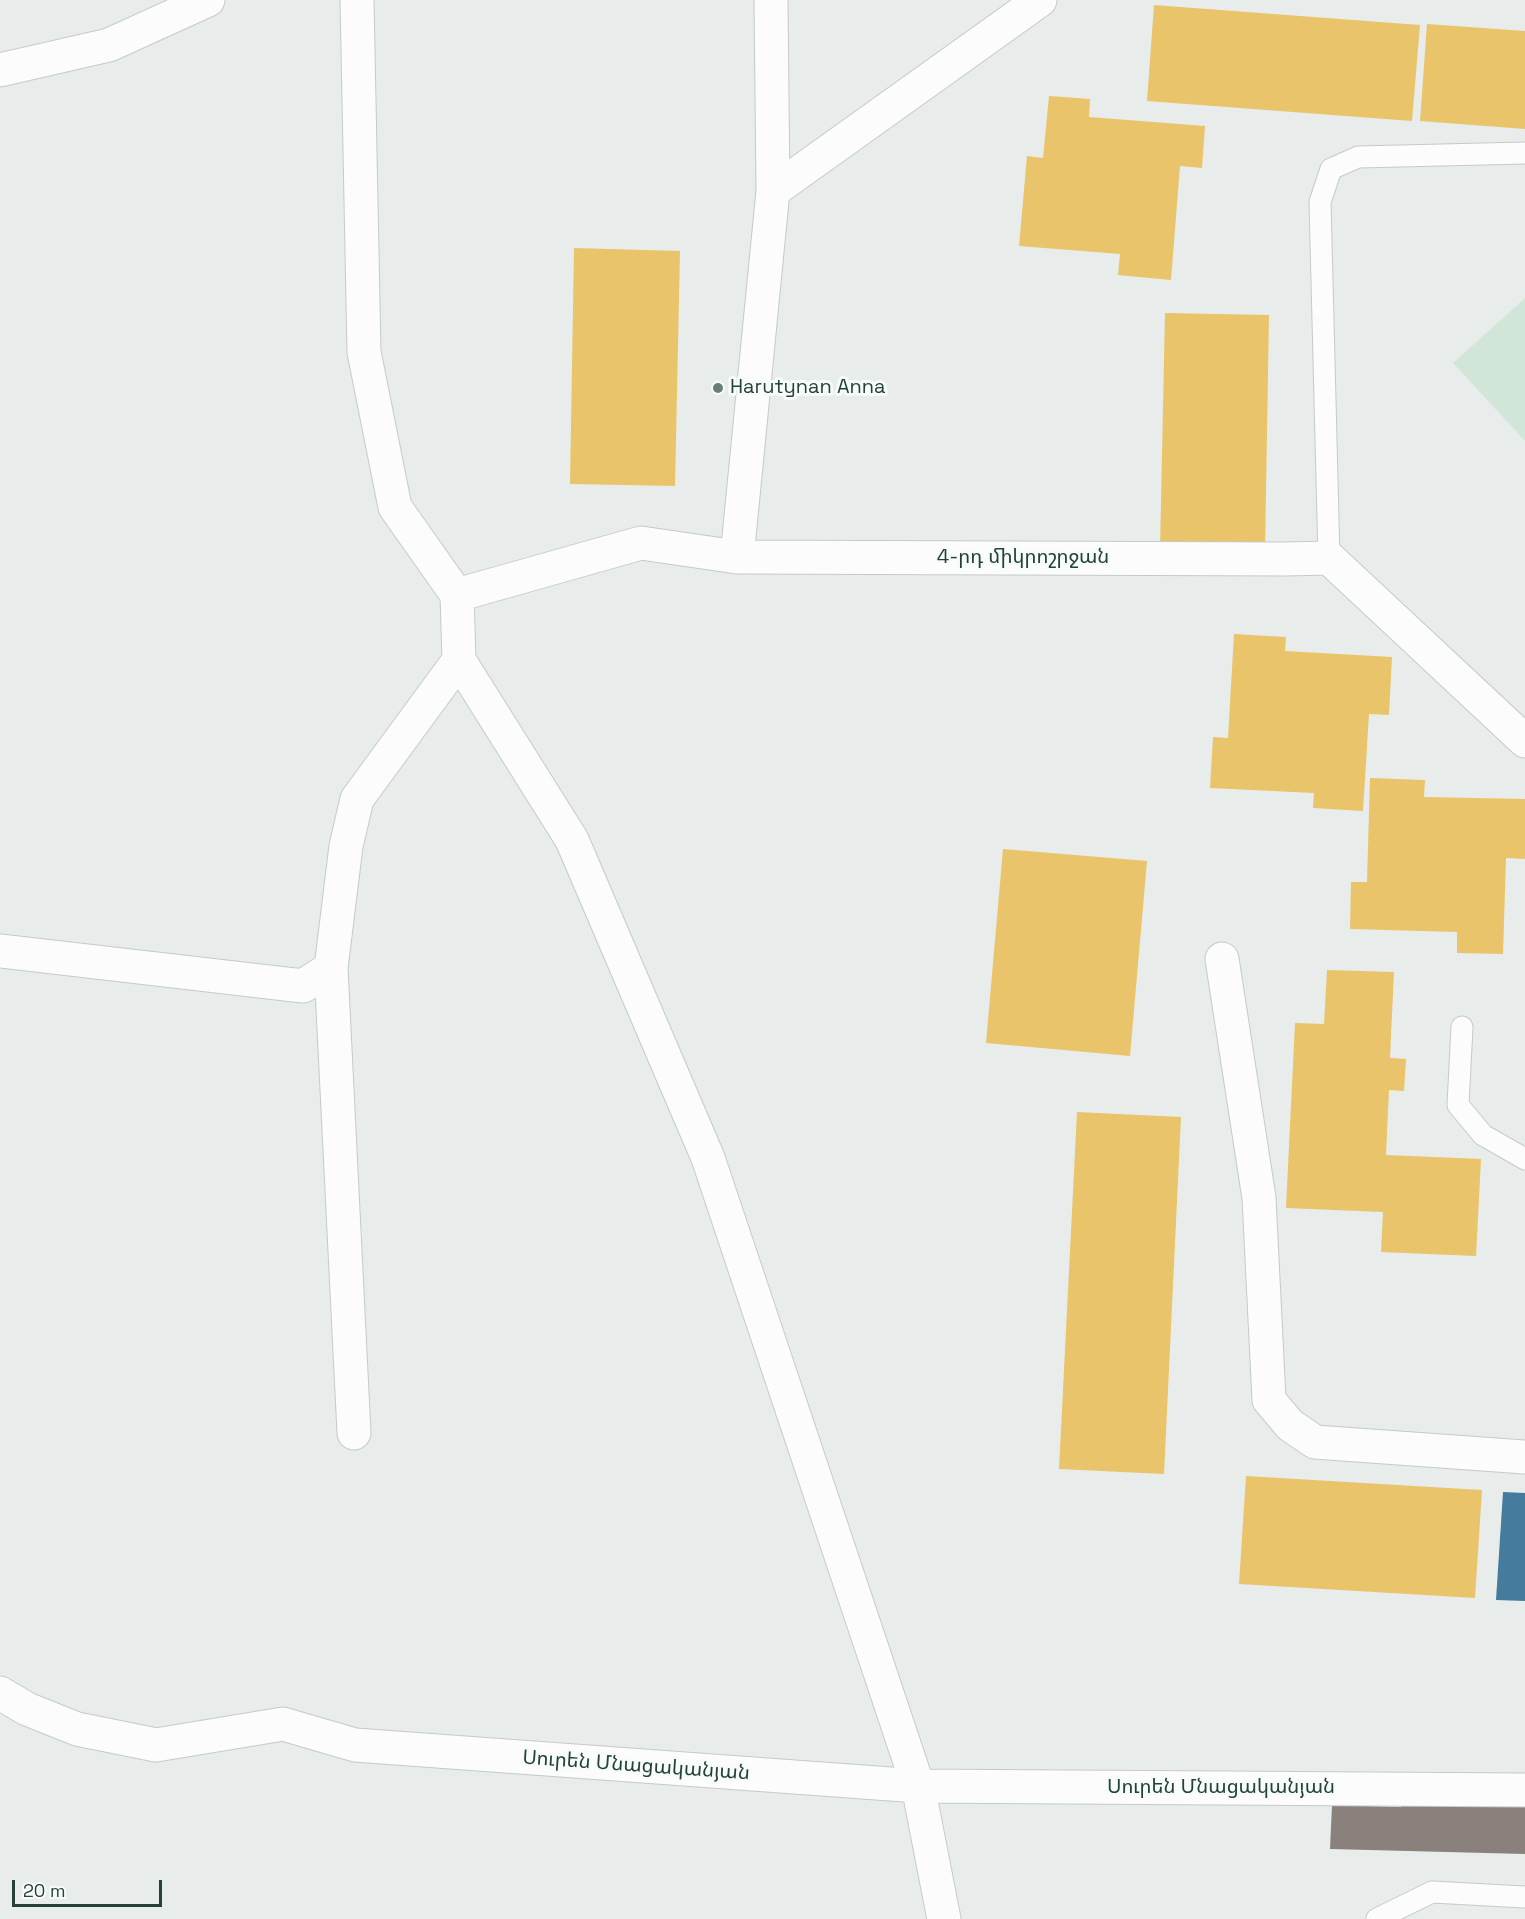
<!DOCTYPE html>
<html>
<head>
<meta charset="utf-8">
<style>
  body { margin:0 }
  #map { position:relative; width:1525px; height:1919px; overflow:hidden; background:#e8edeb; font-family:"Space Grotesk",sans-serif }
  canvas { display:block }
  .scale { position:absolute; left:12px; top:1880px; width:150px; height:27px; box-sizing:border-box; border:3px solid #24423a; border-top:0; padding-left:8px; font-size:18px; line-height:21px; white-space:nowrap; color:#24423a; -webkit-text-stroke:4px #f7fbf9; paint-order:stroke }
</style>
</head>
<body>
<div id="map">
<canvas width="1525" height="1919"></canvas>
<div class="scale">20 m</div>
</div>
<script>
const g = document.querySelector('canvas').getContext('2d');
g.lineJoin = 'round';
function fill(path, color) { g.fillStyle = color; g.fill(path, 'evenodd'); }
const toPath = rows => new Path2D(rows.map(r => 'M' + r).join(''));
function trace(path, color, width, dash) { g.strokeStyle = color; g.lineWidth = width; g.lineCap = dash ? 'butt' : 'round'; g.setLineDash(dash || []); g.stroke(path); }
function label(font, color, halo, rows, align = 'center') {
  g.font = font + ' "Space Grotesk","Noto Sans Armenian",sans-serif'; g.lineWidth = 6; g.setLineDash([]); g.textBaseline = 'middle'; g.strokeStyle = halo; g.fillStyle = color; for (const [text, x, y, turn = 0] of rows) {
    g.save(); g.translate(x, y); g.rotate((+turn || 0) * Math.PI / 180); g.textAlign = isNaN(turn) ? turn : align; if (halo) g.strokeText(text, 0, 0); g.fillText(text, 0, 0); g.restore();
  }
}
fill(toPath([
  [1525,298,1525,441,1453,363]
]), '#d1e6d8');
fill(toPath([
  [1154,5,1420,25,1412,121,1147,101],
  [1427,24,1525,31,1525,129,1420,121],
  [1049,96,1090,99,1089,117,1205,126,1202,168,1180,166,1171,280,1118,275,1120,254,1019,246,1027,156,1043,158],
  [574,248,680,251,675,486,570,484],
  [1165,313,1269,315,1265,551,1160,549],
  [1234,634,1286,637,1285,651,1392,657,1389,715,1369,714,1363,811,1313,808,1314,793,1210,788,1213,737,1228,738],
  [1370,778,1425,780,1424,797,1525,799,1525,859,1506,858,1503,954,1457,953,1457,932,1350,929,1351,882,1367,882],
  [1003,849,1147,861,1130,1056,986,1043],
  [1327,970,1394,972,1390,1058,1406,1059,1404,1091,1389,1090,1386,1155,1481,1159,1476,1256,1381,1252,1383,1212,1286,1208,1295,1023,1324,1024],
  [1077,1112,1181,1117,1164,1474,1059,1469],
  [1246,1476,1482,1490,1475,1598,1239,1584]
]), '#e9c46a');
fill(toPath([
  [1503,1492,1525,1493,1525,1601,1496,1600]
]), '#457b9d');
fill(toPath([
  [1401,1793,1525,1796,1525,1854,1330,1849,1332,1805,1401,1807]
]), '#8a817c');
const lane = toPath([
  [1329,558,1320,202,1331,169,1358,157,1525,153],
  [1462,1027,1458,1105,1483,1135,1525,1159],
  [1377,1919,1432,1892,1525,1897]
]);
const street = toPath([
  [771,0,773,191],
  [0,70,109,45,208,0],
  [737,557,773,191,1040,0],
  [457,595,641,543,737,557,1285,559,1329,558,1525,741],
  [459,660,572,840,708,1158,918,1786,944,1919],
  [0,951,303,986,331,968,346,846,357,799,459,660,457,595,395,507,364,352,357,0],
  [1222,959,1259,1198,1269,1400,1290,1425,1315,1442,1525,1457],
  [331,968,354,1433],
  [0,1693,27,1709,77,1729,156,1745,283,1724,355,1745,918,1786,1525,1790]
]);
trace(lane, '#c5cac8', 23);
trace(street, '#c5cac8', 35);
trace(lane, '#fcfcfc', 21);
trace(street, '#fcfcfc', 33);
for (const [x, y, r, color] of [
  [718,388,6,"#697e78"]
]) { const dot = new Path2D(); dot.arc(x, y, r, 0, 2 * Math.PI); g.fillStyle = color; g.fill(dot); trace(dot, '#f7fbf9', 2); }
label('20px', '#24423a', '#f7fbf9', [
  ["Harutynan Anna",730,388]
], 'left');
label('20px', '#24423a', '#f7fbf9', [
  ["4-րդ միկրոշրջան",1023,558],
  ["Սուրեն Մնացականյան",636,1766,4],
  ["Սուրեն Մնացականյան",1221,1788]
]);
</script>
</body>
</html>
